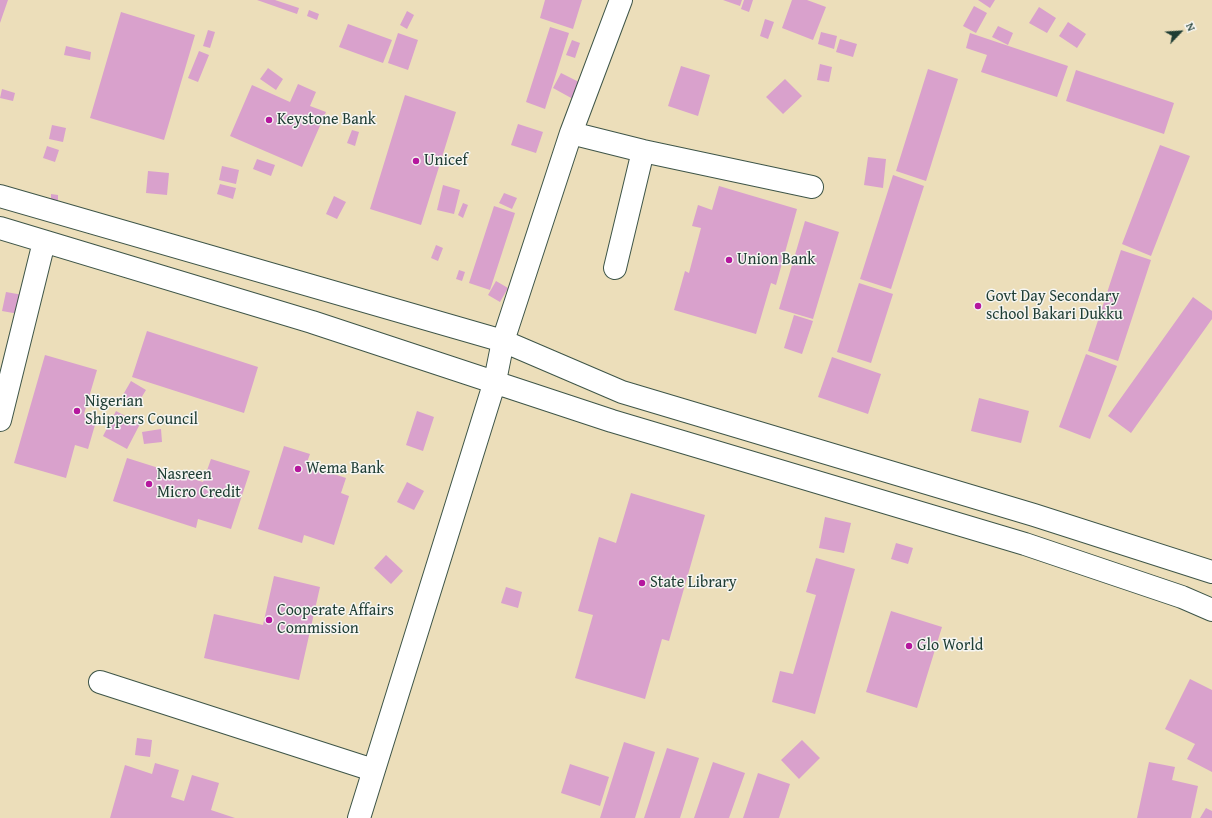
<!DOCTYPE html>
<html>
<head>
<meta charset="utf-8">
<style>
  body { margin:0 }
  #map { position:relative; width:1212px; height:818px; overflow:hidden; background:#ecdeba; font-family:"Gentium Book Plus",serif }
  canvas { display:block }
  .north { position:absolute; left:1160px; top:12px; width:40px; height:40px; -webkit-text-stroke:3px #f6f6f2; paint-order:stroke; rotate:65deg; font-size:11px; font-weight:700; line-height:16px; text-align:center; color:#1f3d34 }
  .north::after { content:''; display:block; margin:auto; width:14px; height:18px; background:#1f3d34; clip-path:polygon(50% 0,100% 100%,50% 72%,0 100%) }
</style>
</head>
<body>
<div id="map">
<canvas width="1212" height="818"></canvas>
<div class="north">N</div>
</div>
<script>
const g = document.querySelector('canvas').getContext('2d');
g.lineJoin = 'round';
function fill(path, color) { g.fillStyle = color; g.fill(path, 'evenodd'); }
const toPath = rows => new Path2D(rows.map(r => 'M' + r).join(''));
function trace(path, color, width, dash) { g.strokeStyle = color; g.lineWidth = width; g.lineCap = dash ? 'butt' : 'round'; g.setLineDash(dash || []); g.stroke(path); }
function label(font, color, halo, rows, align = 'center') {
  g.font = font + ' "Gentium Book Plus",serif'; g.lineWidth = 3; g.setLineDash([]); g.textBaseline = 'middle'; g.strokeStyle = halo; g.fillStyle = color; for (const [text, x, y, turn = 0] of rows) {
    g.save(); g.translate(x, y); g.rotate((+turn || 0) * Math.PI / 180); g.textAlign = isNaN(turn) ? turn : align; if (halo) g.strokeText(text, 0, 0); g.fillText(text, 0, 0); g.restore();
  }
}
fill(toPath([
  [0,0,8,0,0,23],
  [257,0,275,0,299,8,297,14],
  [545,0,582,0,573,29,540,18],
  [723,0,742,0,740,6],
  [744,0,753,0,749,12,741,9],
  [792,0,807,0,826,7,813,40,782,28],
  [978,0,995,0,990,8],
  [974,6,987,13,976,33,963,26],
  [1039,7,1056,18,1047,33,1029,23],
  [309,10,319,14,317,20,307,16],
  [407,11,414,15,407,29,400,25],
  [121,12,195,35,164,140,90,118],
  [765,19,774,22,768,39,760,36],
  [1068,22,1086,34,1077,48,1059,36],
  [348,24,392,40,383,63,339,47],
  [998,26,1013,33,1008,45,992,37],
  [550,27,569,33,545,109,526,102],
  [208,30,215,32,210,48,203,46],
  [821,32,837,36,834,49,818,44],
  [398,33,418,40,408,70,388,63],
  [970,33,1068,66,1057,97,981,72,987,55,966,48],
  [840,39,857,44,853,57,836,52],
  [572,40,580,43,575,58,566,55],
  [66,46,91,52,90,60,64,55],
  [199,51,209,55,198,82,188,78],
  [820,64,832,67,829,82,817,80],
  [681,66,710,75,698,116,668,106],
  [268,68,283,79,276,90,260,79],
  [928,69,958,79,926,181,896,171],
  [1076,70,1174,103,1164,134,1066,101],
  [561,73,581,83,573,99,553,88],
  [785,79,802,96,783,114,766,97],
  [298,84,316,92,310,106,326,112,302,167,230,136,252,85,290,102],
  [2,89,15,93,13,101,0,98],
  [405,95,456,112,421,225,370,209],
  [518,124,543,132,536,153,511,145],
  [52,125,66,128,63,142,49,139],
  [352,130,359,132,355,146,347,143],
  [1160,145,1190,156,1151,256,1122,244],
  [47,146,59,150,55,162,43,158],
  [868,157,886,159,883,188,864,185],
  [257,159,275,165,271,176,253,169],
  [222,166,239,170,236,184,219,180],
  [148,171,169,173,167,195,146,193],
  [893,175,924,186,891,289,860,279],
  [220,184,236,188,233,199,217,194],
  [443,185,460,190,454,214,437,210],
  [719,186,797,209,776,285,771,283,756,334,674,310,685,271,689,273,701,228,692,226,698,205,712,210],
  [504,193,517,198,512,209,499,203],
  [51,194,58,195,58,210,51,209],
  [334,196,346,202,337,219,326,214],
  [463,203,468,205,463,218,458,215],
  [494,206,515,213,490,290,469,283],
  [805,221,839,232,813,319,779,309],
  [436,245,443,248,438,261,431,258],
  [1121,250,1151,260,1118,361,1088,351],
  [459,270,465,272,462,281,456,279],
  [496,281,508,288,500,302,488,295],
  [859,283,893,294,871,363,837,352],
  [6,292,23,295,19,314,2,311],
  [1193,297,1212,311,1212,319,1131,433,1108,416],
  [794,315,813,321,802,354,784,348],
  [147,331,258,367,244,413,132,377],
  [1086,354,1117,366,1090,439,1059,427],
  [45,355,97,370,84,414,97,418,88,449,75,445,66,478,14,463],
  [832,357,881,374,868,414,818,397],
  [131,381,146,390,135,408,120,400],
  [979,398,1029,411,1021,443,971,431],
  [116,411,140,424,127,449,103,436],
  [417,411,434,417,423,451,406,445],
  [161,429,162,442,144,444,142,432],
  [284,446,310,454,306,465,346,478,341,493,349,496,334,545,304,535,302,543,258,529],
  [127,458,203,482,211,459,250,471,231,529,198,519,196,528,113,501],
  [407,482,424,491,414,510,397,502],
  [631,493,705,515,669,641,662,639,645,699,575,678,593,615,578,611,599,537,616,543],
  [825,517,851,523,844,553,819,548],
  [896,543,913,548,908,564,891,559],
  [386,555,403,571,391,584,374,568],
  [816,558,855,569,815,714,772,702,780,671,793,674,816,595,806,592],
  [274,576,320,587,299,680,204,658,214,614,263,625],
  [506,587,522,592,518,608,501,603],
  [891,611,942,627,917,708,866,692],
  [1190,679,1212,690,1212,772,1187,759,1195,744,1165,729],
  [137,738,152,740,150,757,135,755],
  [802,740,820,758,799,779,781,760],
  [624,742,655,752,635,818,600,818],
  [667,748,699,758,680,818,644,818],
  [713,762,745,773,729,818,694,818],
  [1149,762,1175,767,1172,780,1198,786,1191,818,1137,818],
  [155,763,179,770,171,797,184,801,192,775,219,783,211,810,235,818,110,818,125,765,152,774],
  [570,764,609,777,600,806,561,793],
  [758,773,790,784,779,818,743,818],
  [1206,808,1212,811,1212,818,1200,818]
]), '#d9a1cc');
const minor = toPath([
  [571,133,643,151,812,187],
  [0,196,503,341,622,392,1034,515,1212,572],
  [0,228,312,322,612,421,1025,544,1182,597,1212,610],
  [615,268,643,151],
  [0,420,44,242],
  [100,682,373,770],
  [359,818,495,381,503,341,571,133,621,0]
]);
trace(minor, '#3e5548', 24);
trace(minor, '#fff', 22);
for (const [x, y, r, color] of [
  [269,120,4,"#b5179e"],
  [416,161,4,"#b5179e"],
  [729,260,4,"#b5179e"],
  [978,306,4,"#b5179e"],
  [77,411,4,"#b5179e"],
  [298,469,4,"#b5179e"],
  [149,484,4,"#b5179e"],
  [642,583,4,"#b5179e"],
  [269,620,4,"#b5179e"],
  [909,646,4,"#b5179e"]
]) { const dot = new Path2D(); dot.arc(x, y, r, 0, 2 * Math.PI); g.fillStyle = color; g.fill(dot); trace(dot, '#f6f6f2', 1.5); }
label('16px', '#1f3d34', '#f6f6f2', [
  ["Keystone Bank",277,120],
  ["Unicef",424,161],
  ["Union Bank",737,260],
  ["Govt Day Secondary",986,297],
  ["school Bakari Dukku",986,315],
  ["Nigerian",85,402],
  ["Shippers Council",85,420],
  ["Wema Bank",306,469],
  ["Nasreen",157,475],
  ["Micro Credit",157,493],
  ["State Library",650,583],
  ["Cooperate Affairs",277,611],
  ["Commission",277,629],
  ["Glo World",917,646]
], 'left');
</script>
</body>
</html>
